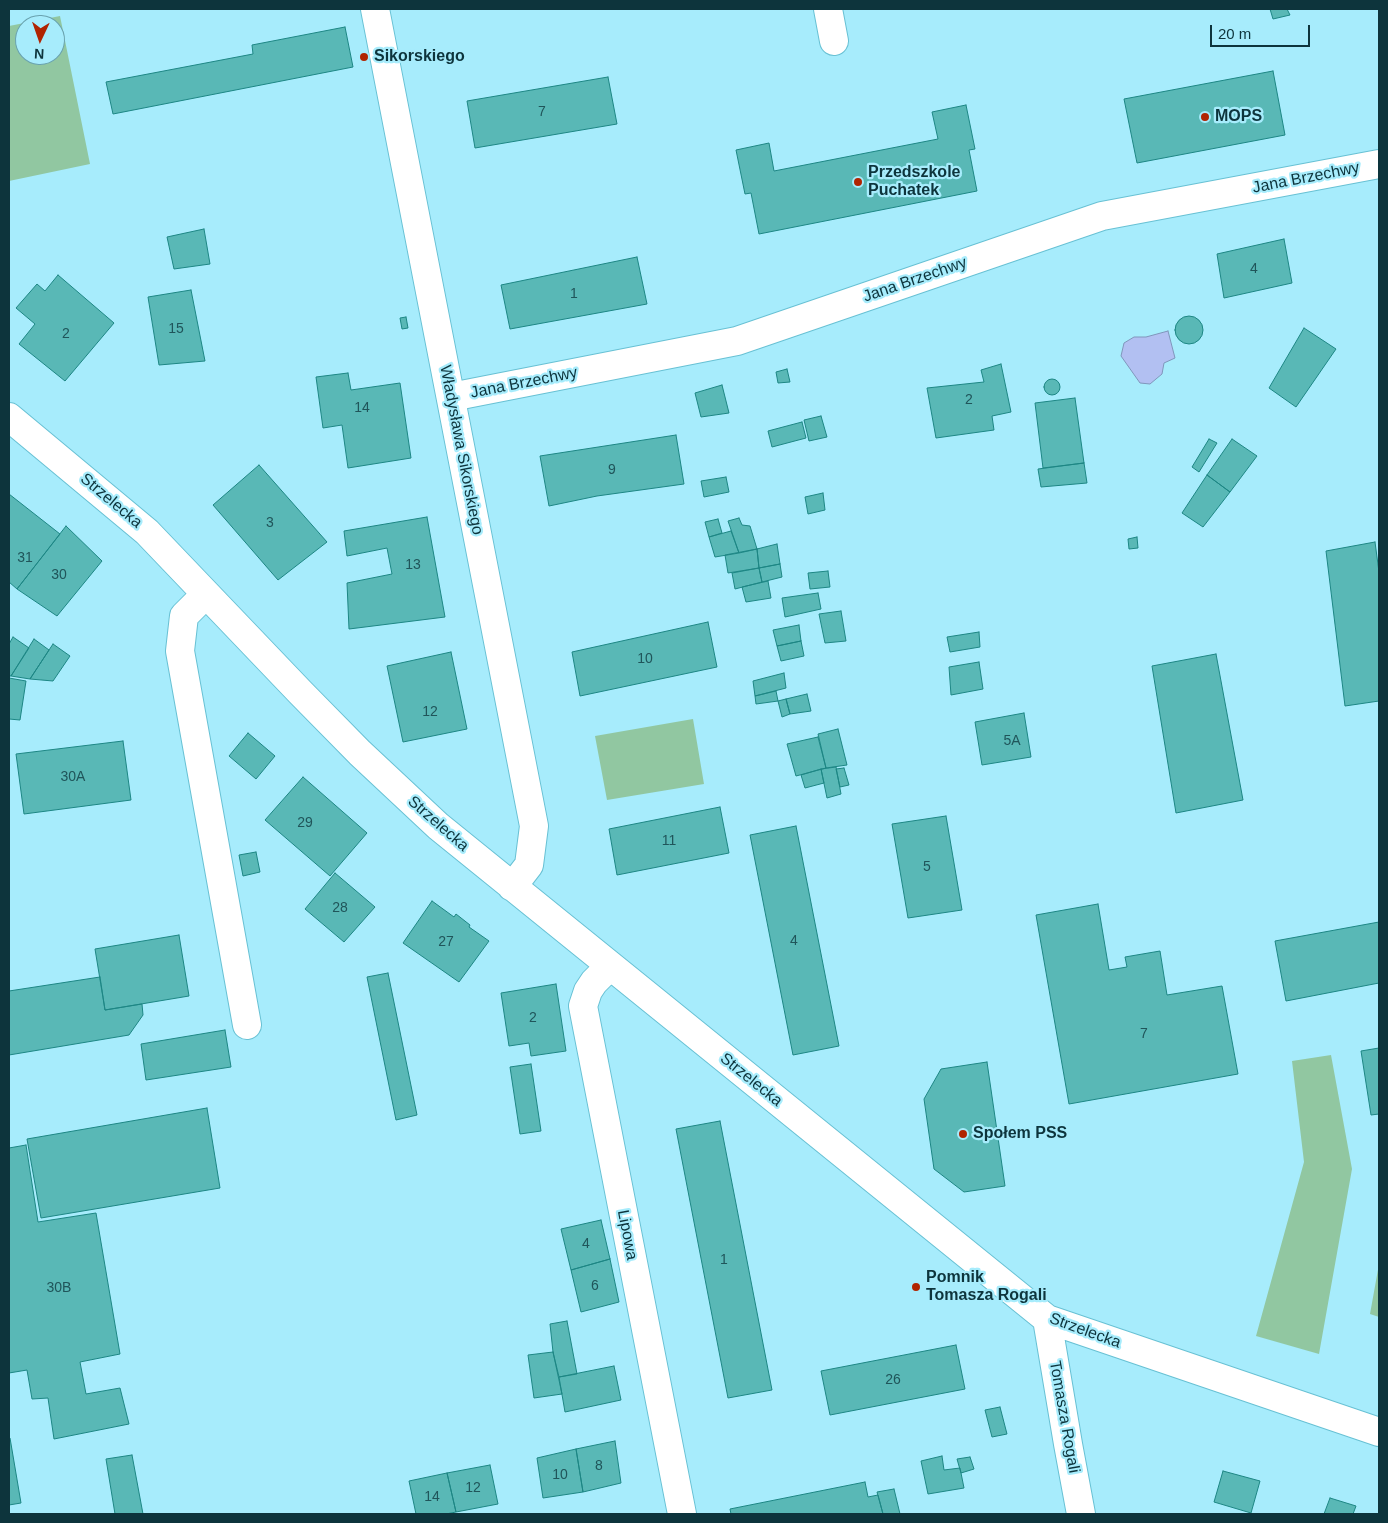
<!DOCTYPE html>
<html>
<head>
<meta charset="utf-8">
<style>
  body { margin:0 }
  #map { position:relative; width:1388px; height:1523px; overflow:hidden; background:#a7ecfc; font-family:Arial,sans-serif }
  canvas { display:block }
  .frame { position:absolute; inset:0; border:10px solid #0d343c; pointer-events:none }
  .north { position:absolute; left:15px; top:15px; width:50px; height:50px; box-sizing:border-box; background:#a7ecfc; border:1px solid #69a2af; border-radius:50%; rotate:183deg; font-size:14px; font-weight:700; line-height:20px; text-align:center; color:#0d343c }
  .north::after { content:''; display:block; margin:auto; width:18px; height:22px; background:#b02401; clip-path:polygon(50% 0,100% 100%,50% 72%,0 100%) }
  .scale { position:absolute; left:1210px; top:25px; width:100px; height:22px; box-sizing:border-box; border:2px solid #0d343c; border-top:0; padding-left:6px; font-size:15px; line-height:18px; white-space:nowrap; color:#0d343c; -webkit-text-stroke:4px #a7ecfc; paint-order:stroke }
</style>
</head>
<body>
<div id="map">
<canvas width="1388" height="1523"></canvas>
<div class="frame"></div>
<div class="north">N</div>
<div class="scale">20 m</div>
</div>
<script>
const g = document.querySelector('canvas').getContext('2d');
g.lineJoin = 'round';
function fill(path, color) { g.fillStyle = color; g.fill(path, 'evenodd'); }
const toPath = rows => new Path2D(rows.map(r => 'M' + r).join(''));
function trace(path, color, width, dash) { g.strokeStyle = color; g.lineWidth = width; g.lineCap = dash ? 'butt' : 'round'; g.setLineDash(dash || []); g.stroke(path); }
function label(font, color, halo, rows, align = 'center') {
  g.font = font + ' Arial,sans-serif'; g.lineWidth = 4.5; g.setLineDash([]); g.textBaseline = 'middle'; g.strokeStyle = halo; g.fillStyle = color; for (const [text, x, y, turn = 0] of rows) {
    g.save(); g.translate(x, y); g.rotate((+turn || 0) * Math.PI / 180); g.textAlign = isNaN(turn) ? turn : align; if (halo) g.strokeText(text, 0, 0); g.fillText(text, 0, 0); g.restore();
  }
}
fill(toPath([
  [60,16,90,164,9,181,9,26],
  [25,25,55,25,55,55,25,55],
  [693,719,704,784,607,800,595,736],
  [1331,1055,1352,1169,1319,1354,1256,1336,1304,1162,1292,1061],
  [1379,1264,1379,1317,1370,1314]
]), '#91c7a1');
const water = toPath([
  [1168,331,1175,358,1164,363,1162,374,1150,384,1140,383,1121,356,1124,343,1134,337,1146,337,1168,331]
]);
fill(water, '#b2c0f2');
trace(water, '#8096bb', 1);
const building = toPath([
  [1270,9,1287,9,1290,15,1273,19,1270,9],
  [345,27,353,67,113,114,106,82,253,54,252,45,345,27],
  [1273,71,1285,135,1137,163,1124,99,1273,71],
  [608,77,617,124,475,148,467,101,608,77],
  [966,105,975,149,969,150,977,191,759,234,751,193,745,194,736,150,769,143,774,171,938,139,932,112,966,105],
  [204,229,210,264,174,269,167,237,204,229],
  [1284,239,1292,283,1224,298,1217,254,1284,239],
  [637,257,647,304,510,329,501,285,637,257],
  [58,275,114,323,65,381,19,344,35,324,16,308,37,284,45,291,58,275],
  [191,290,205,361,159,365,148,297,191,290],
  '1175 330a14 14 0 1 1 28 0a14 14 0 1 1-28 0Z',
  [406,317,408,328,402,329,400,318,406,317],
  [1304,328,1336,349,1296,407,1269,388,1304,328],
  [1001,364,1011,412,992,416,994,430,936,438,927,388,984,382,981,370,1001,364],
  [787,369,790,382,778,383,776,372,787,369],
  [348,373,351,390,400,383,411,458,348,468,342,425,323,428,316,377,348,373],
  '1044 387a8 8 0 1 1 16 0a8 8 0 1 1-16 0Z',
  [722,385,729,413,701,417,695,393,722,385],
  [1075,398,1084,463,1043,468,1035,403,1075,398],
  [821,416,827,437,809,441,804,420,821,416],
  [802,422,806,438,772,447,768,431,802,422],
  [676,435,684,484,597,496,549,506,540,456,676,435],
  [1209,439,1217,443,1199,472,1192,467,1209,439],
  [1232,439,1257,456,1230,492,1207,475,1232,439],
  [1084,463,1087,483,1041,487,1038,469,1084,463],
  [259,465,327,542,278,580,213,505,259,465],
  [1207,475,1230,492,1203,527,1182,513,1207,475],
  [726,477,729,492,704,497,701,481,726,477],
  [823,493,825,510,808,514,805,497,823,493],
  [9,494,60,534,17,589,9,582,9,494],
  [427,517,445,617,349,629,347,583,392,574,387,548,347,556,344,531,427,517],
  [739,518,742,525,750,526,757,549,739,553,728,521,739,518],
  [718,519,722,533,709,537,705,522,718,519],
  [66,526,102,561,57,616,17,589,66,526],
  [731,531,739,553,715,557,709,537,731,531],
  [1137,537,1138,548,1129,549,1128,539,1137,537],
  [1375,542,1379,572,1379,701,1345,706,1326,551,1375,542],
  [777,544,780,564,759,568,757,549,777,544],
  [757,549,759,568,728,573,725,555,757,549],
  [780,564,782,577,762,582,759,568,780,564],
  [759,568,762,582,735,589,732,573,759,568],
  [828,571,830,587,810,589,808,573,828,571],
  [768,581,771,598,746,602,742,587,768,581],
  [818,593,821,609,785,617,782,598,818,593],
  [841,611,846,641,825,643,819,614,841,611],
  [708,622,717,667,580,696,572,652,708,622],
  [799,625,801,641,777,646,773,630,799,625],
  [979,632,980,647,950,652,947,637,979,632],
  [13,637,29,648,11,676,9,676,9,644,13,637],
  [34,639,49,650,30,679,11,676,34,639],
  [801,641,804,656,781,661,777,646,801,641],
  [53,644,70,656,53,681,30,679,53,644],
  [451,652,467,729,403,742,387,666,451,652],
  [1216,654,1243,800,1176,813,1152,666,1216,654],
  [979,662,983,689,951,695,949,667,979,662],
  [784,673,786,688,755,696,753,681,784,673],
  [9,678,26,681,20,720,9,719,9,678],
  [776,691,778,701,756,704,755,696,776,691],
  [807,694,811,711,790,714,786,699,807,694],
  [786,699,790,714,782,717,778,701,786,699],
  [1024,713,1031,757,982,765,975,722,1024,713],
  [838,729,847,765,826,768,818,734,838,729],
  [248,733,275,756,256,779,229,756,248,733],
  [818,737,826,768,796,776,787,744,818,737],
  [123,741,131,800,24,814,16,754,123,741],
  [836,767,841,794,827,798,821,769,836,767],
  [844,768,849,785,840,787,836,769,844,768],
  [821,769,824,783,805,788,801,775,821,769],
  [303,777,367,833,330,876,265,820,303,777],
  [720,807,729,853,617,875,609,829,720,807],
  [946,816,962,910,908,918,892,824,946,816],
  [796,826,839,1046,793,1055,750,835,796,826],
  [256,852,260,872,243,876,239,855,256,852],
  [335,873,375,907,344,942,305,909,335,873],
  [432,901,454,917,456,914,470,925,469,927,489,941,459,982,403,943,432,901],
  [1098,904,1109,970,1127,967,1125,957,1160,951,1167,995,1222,986,1238,1074,1069,1104,1036,915,1098,904],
  [1379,922,1379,983,1286,1001,1275,941,1379,922],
  [179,935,189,996,105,1010,95,949,179,935],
  [388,973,417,1115,396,1120,367,977,388,973],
  [100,977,105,1010,142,1004,143,1015,129,1035,9,1055,9,991,100,977],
  [556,984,566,1051,531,1056,529,1043,509,1046,501,993,556,984],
  [225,1030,231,1067,146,1080,141,1044,225,1030],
  [1379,1048,1379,1114,1371,1115,1361,1051,1379,1048],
  [987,1062,1005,1186,964,1192,934,1169,924,1099,941,1069,987,1062],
  [531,1064,541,1131,520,1134,510,1067,531,1064],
  [207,1108,220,1188,41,1218,27,1139,207,1108],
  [720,1121,772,1390,728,1398,676,1129,720,1121],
  [26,1145,38,1222,96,1213,120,1354,80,1362,86,1394,120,1388,129,1424,54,1439,48,1398,32,1399,27,1370,9,1373,9,1148,26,1145],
  [601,1220,610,1259,571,1270,561,1229,601,1220],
  [610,1259,619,1302,581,1312,571,1270,610,1259],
  [567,1321,577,1374,559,1377,553,1352,550,1324,567,1321],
  [956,1345,965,1389,830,1415,821,1371,956,1345],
  [553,1352,562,1394,534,1398,528,1355,553,1352],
  [614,1366,621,1400,565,1412,559,1377,614,1366],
  [1000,1407,1007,1434,992,1437,985,1410,1000,1407],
  [9,1438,10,1438,21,1503,9,1505,9,1438],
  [615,1441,621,1483,583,1492,576,1449,615,1441],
  [576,1449,583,1492,543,1498,537,1458,576,1449],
  [132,1455,143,1514,115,1514,106,1459,132,1455],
  [942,1456,944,1470,960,1468,964,1488,928,1494,921,1461,942,1456],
  [970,1457,974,1469,961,1473,957,1459,970,1457],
  [490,1465,498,1504,456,1512,447,1473,490,1465],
  [1223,1471,1260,1481,1251,1513,1214,1502,1223,1471],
  [447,1473,456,1512,446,1514,416,1514,409,1481,447,1473],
  [865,1482,868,1497,878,1495,883,1514,731,1514,730,1509,865,1482],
  [894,1489,900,1514,883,1514,877,1492,894,1489],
  [1330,1498,1356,1506,1353,1514,1324,1514,1330,1498]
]);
fill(building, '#59b8b6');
trace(building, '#1d8684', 1);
const minor = toPath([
  [375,9,534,826,529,865,512,887],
  [828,9,834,41],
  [451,397,737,341,1102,216,1379,164],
  [9,417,147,532,300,692,360,753,438,826,1047,1319,1379,1432],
  [206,594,184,616,180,651,247,1025],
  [610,966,594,982,588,991,583,1006,682,1514],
  [1047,1319,1068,1444,1081,1514]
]);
trace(minor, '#68c1d4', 30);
trace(minor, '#fff', 28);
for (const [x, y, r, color] of [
  [364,57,5,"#b02401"],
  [1205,117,5,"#b02401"],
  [858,182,5,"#b02401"],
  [963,1134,5,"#b02401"],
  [916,1287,5,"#b02401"]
]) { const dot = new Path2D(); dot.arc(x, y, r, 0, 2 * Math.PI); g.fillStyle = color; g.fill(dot); trace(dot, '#a7ecfc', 2); }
label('14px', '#20555a', null, [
  ["7",542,112],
  ["4",1254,269],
  ["1",574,294],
  ["15",176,329],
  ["2",66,334],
  ["2",969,400],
  ["14",362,408],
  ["9",612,470],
  ["3",270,523],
  ["31",25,558],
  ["13",413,565],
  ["30",59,575],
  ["10",645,659],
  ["12",430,712],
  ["5A",1012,741],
  ["30A",73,777],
  ["29",305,823],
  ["11",669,841],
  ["5",927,867],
  ["28",340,908],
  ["4",794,941],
  ["27",446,942],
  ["2",533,1018],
  ["7",1144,1034],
  ["4",586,1244],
  ["1",724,1260],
  ["6",595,1286],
  ["30B",59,1288],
  ["26",893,1380],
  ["8",599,1466],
  ["10",560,1475],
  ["12",473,1488],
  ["14",432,1497]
]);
label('bold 16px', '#0d343c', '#a7ecfc', [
  ["Sikorskiego",374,57],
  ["MOPS",1215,117],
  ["Przedszkole",868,173],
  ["Puchatek",868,191],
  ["Społem PSS",973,1134],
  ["Pomnik",926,1278],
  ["Tomasza Rogali",926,1296]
], 'left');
label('16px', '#0d343c', '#a7ecfc', [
  ["Jana Brzechwy",1306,178,-11],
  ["Jana Brzechwy",915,280,-19],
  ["Jana Brzechwy",524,383,-11],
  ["Władysława Sikorskiego",461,450,79],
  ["Strzelecka",111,501,40],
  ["Strzelecka",438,824,41],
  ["Strzelecka",751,1080,39],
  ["Lipowa",627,1235,79],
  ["Strzelecka",1085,1331,20],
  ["Tomasza Rogali",1064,1417,80]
]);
</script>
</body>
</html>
